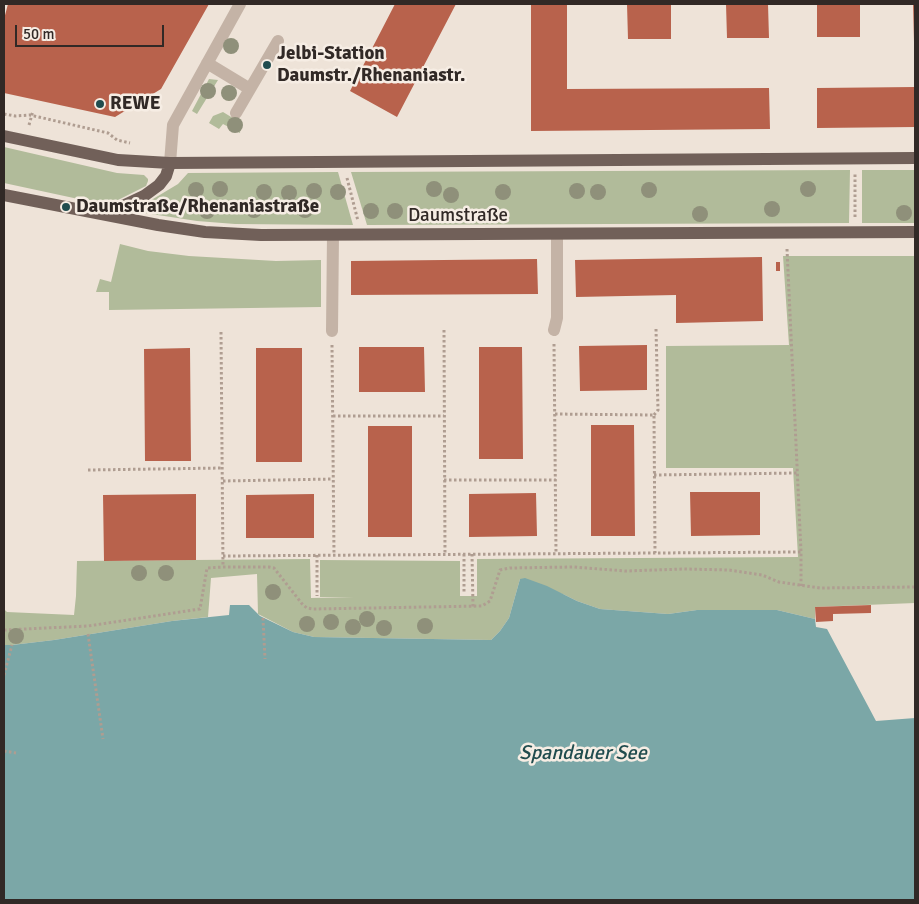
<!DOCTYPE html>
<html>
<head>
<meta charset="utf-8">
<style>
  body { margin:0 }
  #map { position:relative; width:919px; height:904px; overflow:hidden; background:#eee3d8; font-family:Signika,sans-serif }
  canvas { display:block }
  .frame { position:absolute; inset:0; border:5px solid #312926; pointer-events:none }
  .scale { position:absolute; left:15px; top:25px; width:149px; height:22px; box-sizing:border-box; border:2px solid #312926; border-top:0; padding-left:6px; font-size:15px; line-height:18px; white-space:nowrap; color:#312926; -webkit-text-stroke:4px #f6ede4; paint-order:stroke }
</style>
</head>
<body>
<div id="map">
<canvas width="919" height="904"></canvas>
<div class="frame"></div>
<div class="scale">50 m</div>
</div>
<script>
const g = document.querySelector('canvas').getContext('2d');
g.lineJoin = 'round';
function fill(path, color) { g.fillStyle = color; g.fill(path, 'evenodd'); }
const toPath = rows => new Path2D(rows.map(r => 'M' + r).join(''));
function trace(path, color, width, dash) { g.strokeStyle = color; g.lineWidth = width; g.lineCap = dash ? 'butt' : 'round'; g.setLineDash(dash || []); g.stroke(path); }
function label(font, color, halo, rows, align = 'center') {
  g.font = font + ' Signika,sans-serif'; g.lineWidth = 5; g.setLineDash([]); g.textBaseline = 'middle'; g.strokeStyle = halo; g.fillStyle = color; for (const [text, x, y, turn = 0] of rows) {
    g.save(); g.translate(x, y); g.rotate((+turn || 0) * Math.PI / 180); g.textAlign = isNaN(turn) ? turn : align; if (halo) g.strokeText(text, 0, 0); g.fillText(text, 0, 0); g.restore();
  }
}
fill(toPath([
  [209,79,218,80,197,114,192,111],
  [223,112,241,123,240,133,223,124,219,129,209,123,213,116],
  [4,147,117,173,144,175,148,179,148,181,146,186,118,200,108,203,100,203,83,200,4,183],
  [850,170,849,223,367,225,351,172],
  [862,170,915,170,915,223,862,223],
  [338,172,353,225,235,224,197,221,138,212,137,210,138,208,178,184,188,173],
  [120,244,148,251,189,256,276,261,321,260,321,307,109,310,109,292,96,292,100,279,111,282],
  [783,256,915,256,915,603,815,607,815,619,777,610,697,610,668,614,600,609,577,601,565,595,520,579,509,618,500,631,491,640,314,637,293,632,258,614,257,574,211,578,208,617,172,621,54,640,12,645,4,645,4,609,7,612,74,615,76,596,77,561,310,559,311,598,354,597,320,597,320,560,460,561,460,596,477,596,477,559,798,557,793,468,666,468,666,346,789,345]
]), '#b1bb9a');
fill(toPath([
  [525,578,547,586,577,601,600,609,668,614,697,610,777,610,815,619,816,627,827,629,876,721,915,718,915,900,4,900,4,645,12,645,54,640,172,621,229,615,230,605,249,605,260,616,293,632,314,637,491,640,500,631,509,618,520,579]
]), '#7ba7a7');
fill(toPath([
  [8,4,209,4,161,89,115,117,4,93,4,19],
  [395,4,456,4,397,117,350,91],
  [531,4,567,4,567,89,769,88,770,129,531,131],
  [627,4,671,4,671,39,628,39],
  [726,4,768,4,769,38,727,38],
  [817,4,860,4,860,37,817,37],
  [913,4,915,4,915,42,914,42],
  [915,87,915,127,817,128,817,88],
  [762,257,763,321,676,323,676,295,576,297,575,260],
  [537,259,538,294,351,295,351,261],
  [776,262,780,262,780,271,776,271],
  [647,345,647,390,580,391,579,346],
  [359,347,424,347,425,392,359,392],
  [479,347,522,347,523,459,479,459],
  [190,348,191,461,145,461,144,349],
  [256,348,302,348,302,462,256,462],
  [591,425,634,425,635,536,591,536],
  [368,426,412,426,412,537,368,537],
  [690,492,760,492,760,535,691,536],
  [536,493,537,536,469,537,469,494],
  [196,494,196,560,104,561,103,495],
  [314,494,314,538,246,538,246,495],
  [871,605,871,613,833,614,833,621,816,622,815,607]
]), '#b8624c');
trace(toPath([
  [4,114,15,116,30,115,108,133,117,140,130,143],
  [29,125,33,111],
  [347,178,358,221],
  [855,217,855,174],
  [787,249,801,552,801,586],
  [444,330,445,554],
  [221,332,223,567],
  [554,344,556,553],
  [332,345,334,554],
  [555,414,654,415,655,553],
  [654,415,658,410,656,329],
  [333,416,444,416],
  [88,470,223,468],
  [654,475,797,473],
  [444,480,556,480],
  [223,481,333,479],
  [464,554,464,594],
  [472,554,473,607],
  [317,555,317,596],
  [223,556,801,552],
  [263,618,265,659],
  [4,630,88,626,200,609,207,568,223,567,269,567,274,568,303,605,307,608,313,609,482,606,490,601,500,570,510,568,573,567,626,571,684,569,729,570,762,575,779,582,820,588,915,587],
  [88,634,103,739],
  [4,675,12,645],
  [4,751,16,753]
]), '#af9d91', 3, [2.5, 2.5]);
trace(toPath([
  [207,63,250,89,278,41],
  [236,113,250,89],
  [170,163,173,125,240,4],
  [554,330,557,318,557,234],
  [332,331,333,235]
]), '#c4b3a6', 12);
trace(toPath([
  [4,136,118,160,170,163,915,158],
  [4,195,158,225,205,232,261,235,915,232],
  [100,211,125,205,144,196,159,185,166,176,170,163]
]), '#716059', 12);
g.fillStyle = '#8f907a';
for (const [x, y] of [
  [231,46],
  [208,91],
  [229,93],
  [235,125],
  [220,189],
  [434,189],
  [808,189],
  [196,190],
  [649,190],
  [314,191],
  [577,191],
  [264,192],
  [338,192],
  [503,192],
  [598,192],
  [289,193],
  [451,195],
  [772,209],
  [254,210],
  [305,210],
  [207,211],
  [371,211],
  [395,211],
  [904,213],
  [700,214],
  [139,573],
  [166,573],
  [273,592],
  [367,619],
  [331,622],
  [307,624],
  [425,626],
  [353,627],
  [384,628],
  [16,636]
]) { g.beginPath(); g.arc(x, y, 8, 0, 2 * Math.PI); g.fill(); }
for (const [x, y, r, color] of [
  [267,65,5,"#204c4e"],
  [100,104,5,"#204c4e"],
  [66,207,5,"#204c4e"]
]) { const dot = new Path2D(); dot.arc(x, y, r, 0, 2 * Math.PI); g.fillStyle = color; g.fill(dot); trace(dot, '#f6ede4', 2); }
label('bold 19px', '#312926', '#f6ede4', [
  ["Jelbi-Station",277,54],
  ["Daumstr./Rhenaniastr.",277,76],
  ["REWE",110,104],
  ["Daumstraße/Rhenaniastraße",76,207]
], 'left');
label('19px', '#312926', '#f6ede4', [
  ["Daumstraße",458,216]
]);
label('italic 20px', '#204c4e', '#f6ede4', [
  ["Spandauer See",583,754]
]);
</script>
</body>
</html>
